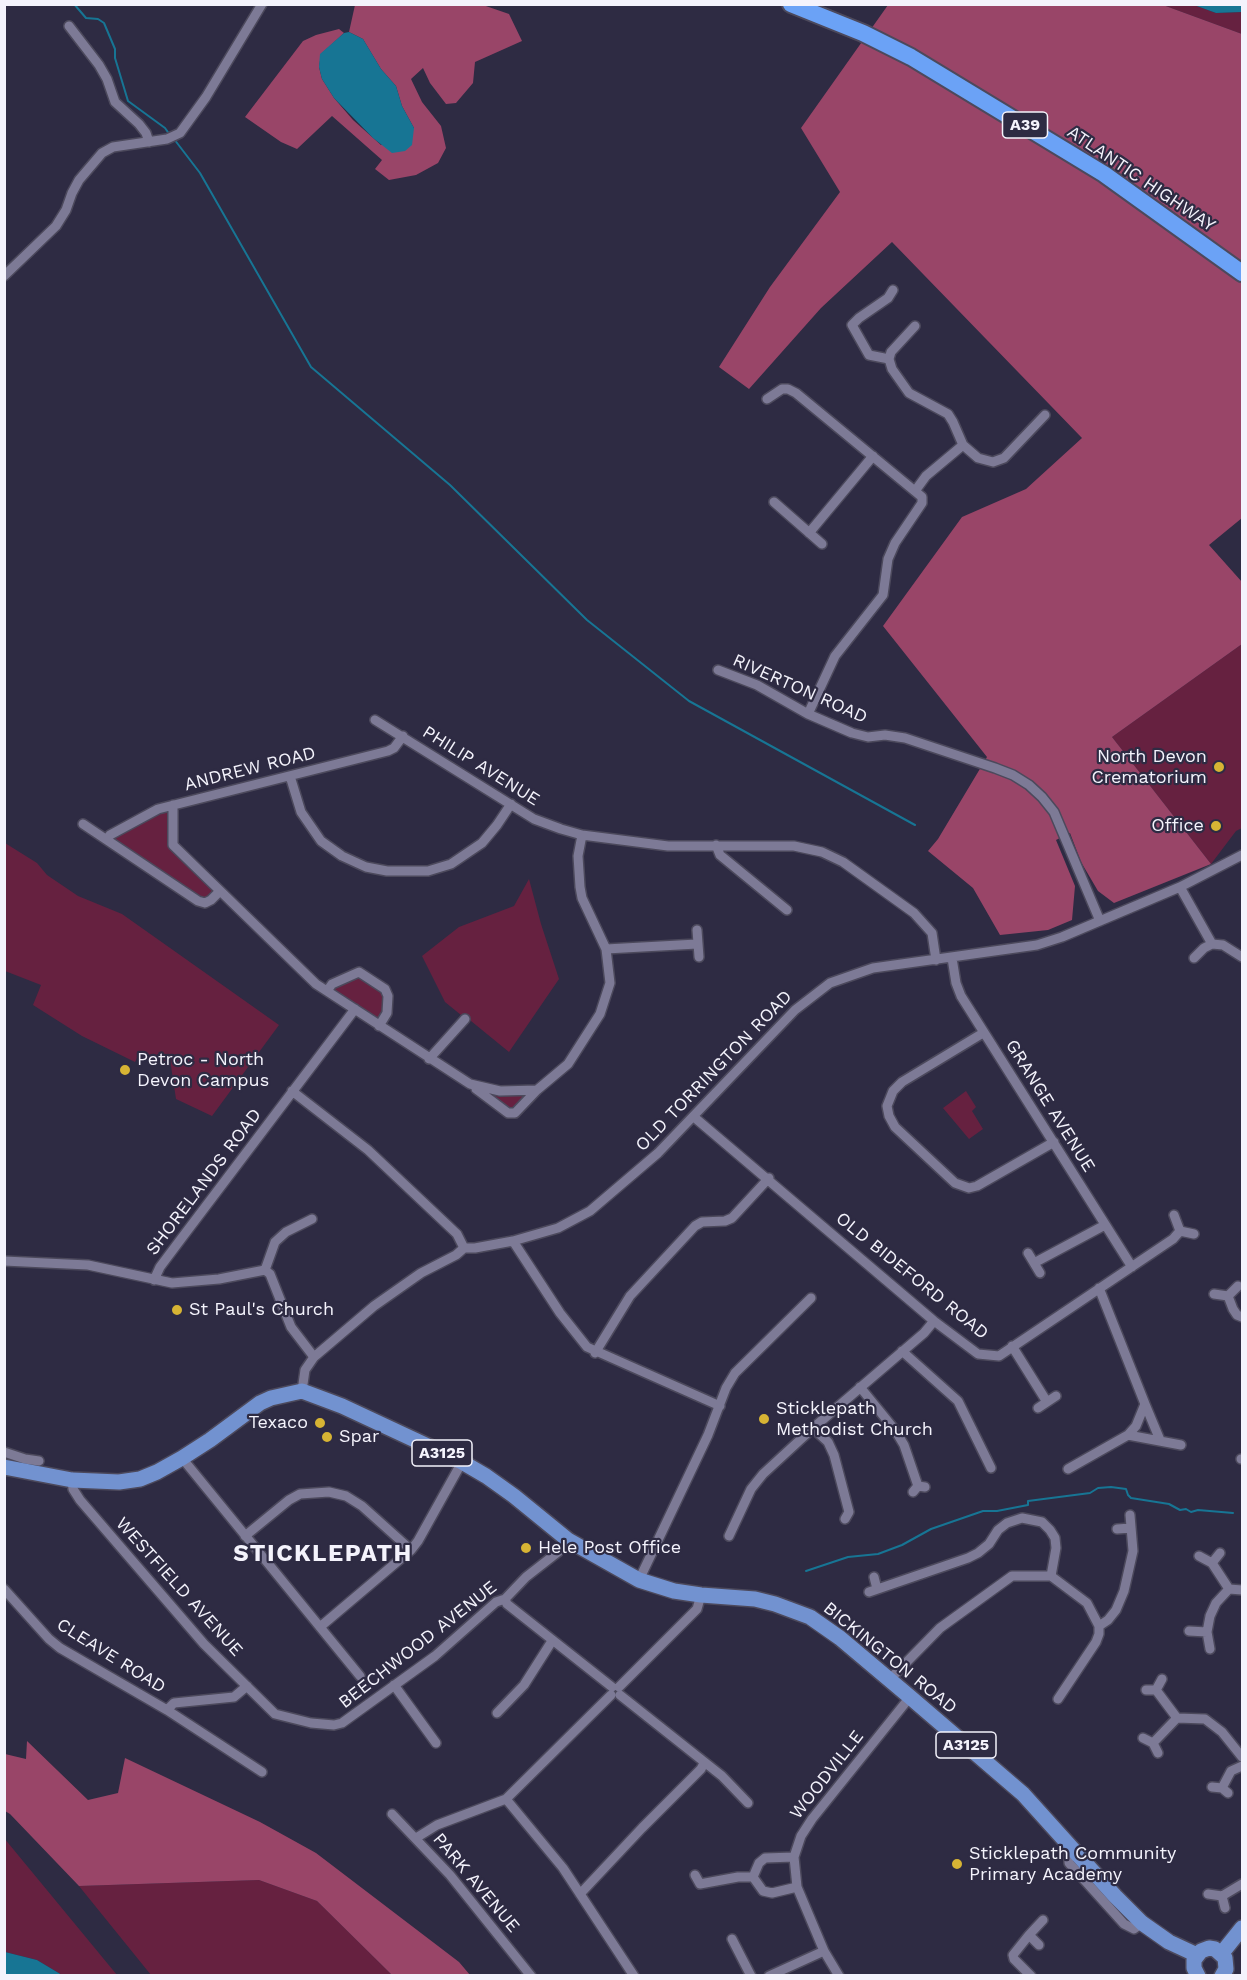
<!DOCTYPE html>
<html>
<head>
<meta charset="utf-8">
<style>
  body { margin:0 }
  #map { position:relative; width:1247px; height:1980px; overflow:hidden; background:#2e2b43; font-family:"Work Sans",sans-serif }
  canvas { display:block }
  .frame { position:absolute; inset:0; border:6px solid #f4f3fc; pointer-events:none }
</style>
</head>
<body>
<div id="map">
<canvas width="1247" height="1980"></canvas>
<div class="frame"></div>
</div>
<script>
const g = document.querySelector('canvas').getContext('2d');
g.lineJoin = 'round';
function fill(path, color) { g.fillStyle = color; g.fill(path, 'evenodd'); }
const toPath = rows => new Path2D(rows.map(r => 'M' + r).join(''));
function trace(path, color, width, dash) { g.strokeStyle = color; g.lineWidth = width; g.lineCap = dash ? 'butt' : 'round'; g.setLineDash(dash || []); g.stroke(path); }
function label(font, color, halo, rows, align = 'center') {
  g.font = font + ' "Work Sans",sans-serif'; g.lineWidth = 4.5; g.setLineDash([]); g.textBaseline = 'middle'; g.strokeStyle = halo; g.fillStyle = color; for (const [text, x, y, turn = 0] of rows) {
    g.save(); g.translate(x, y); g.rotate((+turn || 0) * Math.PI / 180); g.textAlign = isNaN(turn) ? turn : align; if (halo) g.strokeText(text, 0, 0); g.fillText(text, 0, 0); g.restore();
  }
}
fill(toPath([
  [1163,5,1194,5,1216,13,1242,12,1242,34],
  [1242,644,1242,828,1236,831,1211,864,1112,737],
  [160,811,169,811,169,844,214,892,208,898,200,899,112,839],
  [5,843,37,863,47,875,78,896,122,914,279,1025,212,1116,176,1099,171,1066,140,1052,135,1062,82,1036,33,1005,41,985,5,971],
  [529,879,541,924,559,979,509,1052,471,1021,465,1013,461,1015,445,1002,422,956,459,927,514,906],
  [358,975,381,990,385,997,384,1011,379,1022,332,991,334,986],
  [966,1091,976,1107,972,1111,983,1129,969,1139,943,1108],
  [496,1094,521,1095,524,1098,510,1110,493,1098],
  [4,1838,117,1975,62,1975,37,1960,5,1952],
  [259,1880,317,1901,392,1975,151,1975,79,1886]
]), '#662140');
fill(toPath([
  [480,4,509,14,522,41,475,62,473,83,456,103,446,104,430,83,423,68,411,79,422,102,441,126,446,148,438,163,416,175,389,180,375,169,382,160,332,116,297,149,281,142,245,117,303,41,316,35,339,29,344,33,321,54,319,67,322,79,334,98,353,120,381,145,414,128,402,106,396,86,381,69,363,39,349,32,355,5],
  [888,5,1163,5,1242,34,1242,518,1209,545,1242,582,1242,644,1112,737,1211,864,1114,903,1098,891,1081,862,1070,833,1056,840,1075,886,1072,920,1048,930,1000,935,973,888,928,851,938,839,987,757,883,626,962,517,1026,489,1082,438,892,242,821,308,749,389,719,367,770,287,840,192,801,128],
  [27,1741,88,1800,118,1793,125,1758,260,1822,316,1853,459,1962,470,1975,392,1975,317,1901,259,1880,79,1886,10,1814,5,1811,5,1754,26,1759]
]), '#994568');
fill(toPath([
  [1194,5,1242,5,1242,12,1216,13],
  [349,32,363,39,381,69,396,86,402,106,414,128,412,145,405,151,392,153,373,138,334,98,322,79,319,67,320,54,344,33],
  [5,1952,37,1960,62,1975,5,1975]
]), '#177594');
trace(toPath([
  [74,4,86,18,98,19,104,23,115,49,115,58,128,101,165,128,170,135],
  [174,139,200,173,311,367,450,485,587,620,689,701,915,825],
  [806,1571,848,1557,878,1554,902,1545,931,1529,983,1511,997,1511,1028,1505,1028,1501,1090,1493,1098,1488,1111,1487,1126,1489,1128,1495,1131,1498,1169,1504,1180,1510,1186,1509,1191,1512,1198,1510,1233,1513]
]), '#177594', 2);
const street = toPath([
  [69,26,99,65,107,79,115,102,139,124,146,133,149,142],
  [4,276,56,226,66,210,72,193,79,180,102,153,113,147,167,139,180,133,206,97,262,4],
  [915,326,891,352,889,359,892,369,909,393,948,414,953,422,963,445,978,458,993,462,1004,458,1045,415],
  [889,359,869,355,852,325,859,318,888,298,893,290],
  [767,399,782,389,788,389,796,393,922,497,922,503,895,543,888,559,883,595,835,656,808,714],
  [915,491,926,476,963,445],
  [774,502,822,544],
  [809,533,873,456],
  [718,670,757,685,808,714,852,733,868,737,885,735,905,738,995,768,1013,775,1029,785,1042,797,1054,812,1100,921],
  [375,720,534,819,561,829,582,835,668,846,794,846,822,852,843,862,914,913,932,933,936,960],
  [290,776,301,812,321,841,342,856,366,867,387,871,428,871,451,864,482,843,497,825,511,804],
  [173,805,173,845,316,984,470,1084,500,1091,537,1090],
  [83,824,198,901,205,903,211,900,220,891],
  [107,839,110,835,158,809,388,751,394,748,403,736],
  [716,845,720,855,787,910],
  [1180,887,1212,944],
  [697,930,699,957],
  [1212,944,1223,945,1242,957],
  [606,949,697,944],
  [952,958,956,983,961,996,1132,1267],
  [1194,958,1204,948,1212,944],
  [327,991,332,984,359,972,385,989,388,996,387,1013,379,1026],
  [983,1033,902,1082,893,1091,887,1106,889,1116,895,1127,955,1183,969,1188,977,1186,1054,1142],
  [429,1059,465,1019],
  [476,1089,508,1113,515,1113,537,1090,568,1064,600,1014,610,983,606,949,582,898,580,887,578,856,582,835],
  [292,1091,368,1150,457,1234,464,1248],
  [694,1117,934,1321,978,1354,999,1356,1173,1239,1180,1231],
  [1174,1215,1180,1231],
  [1180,1231,1194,1234],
  [513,1241,560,1313,587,1347,720,1406],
  [1028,1253,1040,1273],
  [4,1261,88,1265,172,1283,219,1279,265,1270,270,1274,291,1327,314,1357],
  [1034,1263,1105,1225],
  [265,1270,275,1242,286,1232,312,1219],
  [154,1280,160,1267,181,1239,355,1009],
  [1238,1286,1228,1296,1233,1309,1237,1315,1242,1317],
  [1214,1294,1228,1296],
  [1012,1346,1047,1402],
  [902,1351,958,1401,991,1468],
  [595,1353,630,1296,695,1226,702,1222,725,1221,732,1218,769,1178],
  [860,1387,895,1430,904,1445,918,1486],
  [302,1391,305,1370,314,1357,374,1306,421,1273,456,1255,464,1248,475,1248,513,1241,558,1228,590,1211,658,1153,795,1010,830,983,873,968,1037,945,1062,937,1180,887,1242,855],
  [1145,1404,1160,1440],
  [1038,1408,1056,1396],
  [813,1428,828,1442,834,1455,849,1512,845,1519],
  [1128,1435,1181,1445],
  [4,1452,25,1459,39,1461],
  [182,1458,360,1676],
  [1241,1459,1242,1459],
  [1068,1469,1128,1435,1136,1426,1145,1404,1099,1288],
  [72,1480,73,1489,80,1500,204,1644,275,1714,311,1723,334,1725,342,1723,435,1656,496,1602,505,1599,526,1577,558,1552,568,1540],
  [913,1492,918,1486,925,1487],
  [1117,1529,1131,1528],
  [245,1536,289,1500,300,1494,329,1492,346,1496,362,1506,411,1550],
  [729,1536,751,1489,763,1474,813,1428,924,1333,934,1321],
  [1199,1556,1212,1563,1229,1589],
  [1212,1563,1220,1553],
  [874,1577,877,1589],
  [639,1580,708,1435,726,1388,735,1373,811,1298],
  [4,1589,49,1639,60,1648,167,1710,174,1703,234,1697,247,1686],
  [869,1592,968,1558,978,1553,989,1544,998,1530,1007,1523,1022,1518,1042,1522,1050,1530,1055,1538,1056,1548,1051,1576],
  [505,1599,507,1604,612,1687],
  [320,1627,411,1550,418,1541,462,1462],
  [1189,1631,1207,1632],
  [1210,1649,1207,1632,1210,1616,1216,1603,1229,1589,1242,1590],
  [889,1680,940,1628,1012,1576,1051,1576,1087,1603,1099,1626],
  [394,1685,436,1743],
  [619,1687,697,1609,701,1595],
  [1146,1690,1156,1690,1162,1679],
  [1156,1690,1177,1718],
  [620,1695,722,1776,748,1803],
  [1058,1699,1096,1642,1099,1634,1099,1626,1108,1620,1116,1610,1124,1591,1133,1551,1130,1515],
  [167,1710,262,1772],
  [497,1713,524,1685,552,1641],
  [1143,1738,1153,1743,1158,1753],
  [1153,1743,1177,1718,1205,1719,1222,1732,1242,1757],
  [1212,1787,1222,1788,1228,1793],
  [1222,1788,1231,1771,1242,1766],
  [506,1799,563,1868,634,1976],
  [392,1814,450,1875,531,1976],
  [416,1838,437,1825,506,1799,611,1695],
  [1069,1846,1069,1863,1124,1924,1134,1929,1142,1923],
  [794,1857,765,1858,759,1863,753,1877,763,1891,772,1893,797,1887],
  [695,1875,700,1884,738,1877,753,1877],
  [580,1894,642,1828,701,1769,704,1763],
  [1208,1894,1222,1896,1242,1884],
  [1222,1896,1225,1908],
  [1029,1935,1043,1920],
  [732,1939,751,1976],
  [769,1976,824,1951],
  [839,1976,824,1951,797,1887,794,1857,801,1836,812,1819,910,1697],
  [1031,1976,1014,1959,1013,1955,1029,1935,1039,1945]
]);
const primary = toPath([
  [4,1467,72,1480,119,1482,140,1479,157,1472,182,1458,210,1440,260,1403,271,1398,302,1391,342,1406,462,1462,486,1476,514,1496,568,1540,639,1580,674,1591,701,1595,755,1599,775,1604,810,1617,840,1638,910,1697,1023,1794,1115,1896,1142,1923,1169,1942,1197,1955],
  [1222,1953,1242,1928],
  [1198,1976,1194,1968,1194,1960,1201,1951,1209,1948,1215,1949,1225,1958,1226,1969,1222,1976]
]);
const highway = toPath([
  [791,4,863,33,911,57,1104,174,1242,273]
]);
trace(street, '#4c495c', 12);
trace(primary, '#4c495c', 18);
trace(highway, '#4c495c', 20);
trace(street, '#7d7a96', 9);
trace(primary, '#7292d0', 15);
trace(highway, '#6ba2f6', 16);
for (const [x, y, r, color] of [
  [1219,767,6,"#d7b434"],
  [1216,826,6,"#d7b434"],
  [125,1070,6,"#d7b434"],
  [177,1310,6,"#d7b434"],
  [764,1419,6,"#d7b434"],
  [320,1423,6,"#d7b434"],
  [327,1437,6,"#d7b434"],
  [526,1548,6,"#d7b434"],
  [957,1864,6,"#d7b434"]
]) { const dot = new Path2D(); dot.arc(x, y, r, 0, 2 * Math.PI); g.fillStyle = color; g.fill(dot); trace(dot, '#2e2b43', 2); }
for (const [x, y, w] of [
  [1025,125,45],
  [442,1453,60],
  [966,1745,60]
]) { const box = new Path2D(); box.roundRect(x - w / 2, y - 13, w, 26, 4.5); g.fillStyle = '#2e2b43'; g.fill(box); trace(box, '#f4f3fc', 1.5); }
label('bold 16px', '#f4f3fc', null, [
  ["A39",1025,125],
  ["A3125",442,1453],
  ["A3125",966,1745]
]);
label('18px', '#f4f3fc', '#2e2b43', [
  ["ATLANTIC HIGHWAY",1141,179,34],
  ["RIVERTON ROAD",800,689,24],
  ["PHILIP AVENUE",481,766,32],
  ["ANDREW ROAD",250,769,-14],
  ["OLD TORRINGTON ROAD",714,1071,-46],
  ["GRANGE AVENUE",1050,1106,58],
  ["SHORELANDS ROAD",204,1182,-53],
  ["OLD BIDEFORD ROAD",912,1276,39],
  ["WESTFIELD AVENUE",179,1587,48],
  ["BEECHWOOD AVENUE",418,1645,-38],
  ["CLEAVE ROAD",111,1656,32],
  ["BICKINGTON ROAD",890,1658,39],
  ["WOODVILLE",827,1775,-52],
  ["PARK AVENUE",476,1883,50]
]);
label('18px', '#f4f3fc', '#2e2b43', [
  ["North Devon",1207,757,"right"],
  ["Crematorium",1207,778,"right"],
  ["Office",1204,826,"right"],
  ["Petroc - North",137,1060],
  ["Devon Campus",137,1081],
  ["St Paul's Church",189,1310],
  ["Sticklepath",776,1409],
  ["Methodist Church",776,1430],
  ["Texaco",308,1423,"right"],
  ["Spar",339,1437],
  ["Hele Post Office",538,1548],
  ["Sticklepath Community",969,1854],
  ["Primary Academy",969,1875]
], 'left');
g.letterSpacing = '1.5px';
label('bold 24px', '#f4f3fc', '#2e2b43', [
  ["STICKLEPATH",323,1554]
]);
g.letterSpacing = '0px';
</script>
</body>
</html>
